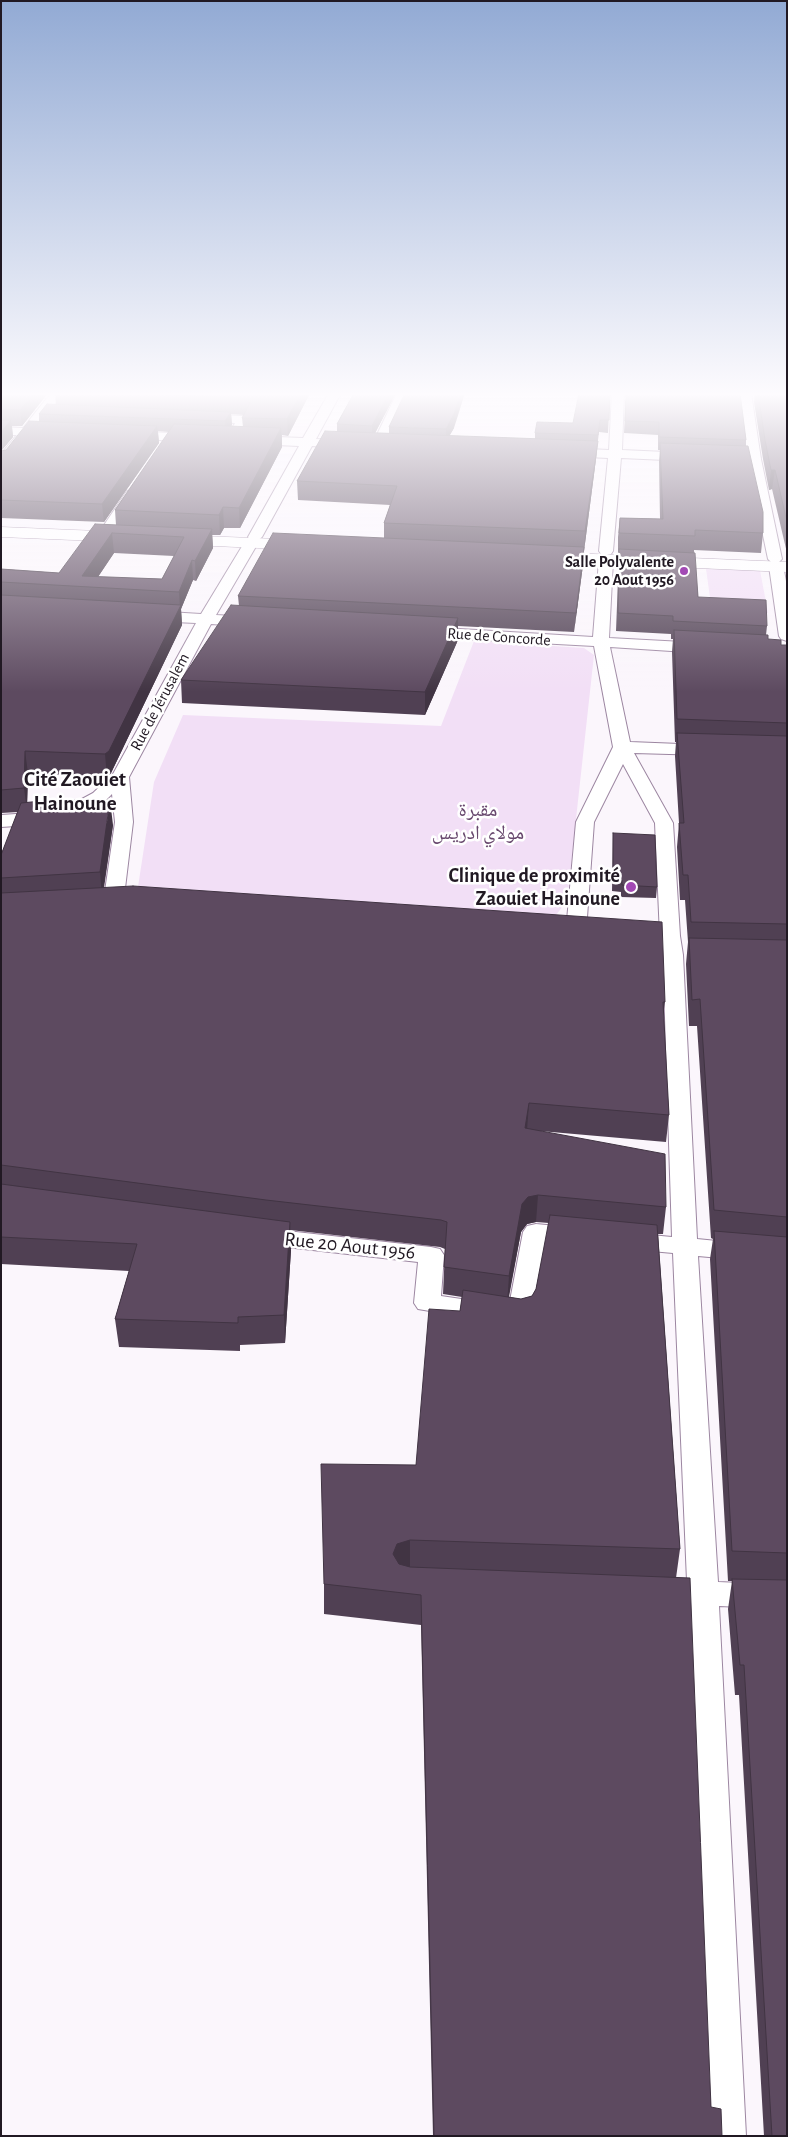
<!DOCTYPE html>
<html>
<head>
<meta charset="utf-8">
<style>
  body { margin:0 }
  #map { position:relative; width:788px; height:2137px; overflow:hidden; background:#fbf6fc; font-family:"Alegreya Sans",sans-serif }
  canvas { display:block }
  .frame { position:absolute; inset:0; border:2px solid #211923; pointer-events:none }
</style>
</head>
<body>
<div id="map">
<canvas width="788" height="2137"></canvas>
<div class="frame"></div>
</div>
<script>
const g = document.querySelector('canvas').getContext('2d');
g.lineJoin = 'round';
function fill(path, color) { g.fillStyle = color; g.fill(path, 'evenodd'); }
const toPath = rows => new Path2D(rows.map(r => 'M' + r).join(''));
function trace(path, color, width, dash) { g.strokeStyle = color; g.lineWidth = width; g.lineCap = dash ? 'butt' : 'round'; g.setLineDash(dash || []); g.stroke(path); }
function label(font, color, halo, rows, align = 'center') {
  g.font = font + ' "Alegreya Sans","Noto Naskh Arabic",sans-serif'; g.lineWidth = 5; g.setLineDash([]); g.textBaseline = 'middle'; g.strokeStyle = halo; g.fillStyle = color; for (const [text, x, y, turn = 0] of rows) {
    g.save(); g.translate(x, y); g.rotate((+turn || 0) * Math.PI / 180); g.textAlign = isNaN(turn) ? turn : align; if (halo) g.strokeText(text, 0, 0); g.fillText(text, 0, 0); g.restore();
  }
}
fill(toPath([
  [706,569,760,570,768,613,712,612],
  [474,641,584,648,594,655,567,901,552,920,138,887,154,782,183,715,441,726]
]), '#f2dff6');
const minor = toPath([
  [51,393,64,393,36,428,50,428,56,432,50,436,30,435,6,466,1,467,1,454,17,435,1,435,1,427,23,428,51,393],
  [329,393,341,393,316,439,347,440,353,444,347,448,312,446,262,537,257,541,258,543,216,615,252,617,258,619,260,622,258,625,252,627,211,624,129,777,133,822,123,905,120,909,113,911,106,909,103,905,115,822,112,794,105,801,83,814,47,824,1,827,1,815,46,812,69,806,93,793,113,774,196,623,152,621,147,619,144,616,147,613,152,611,201,614,244,543,249,539,248,537,299,446,252,444,246,440,252,436,303,438,329,393],
  [397,393,409,393,384,445,378,449,373,448,372,445,397,393],
  [612,393,624,393,622,450,688,453,695,457,688,461,621,458,613,551,611,554,606,555,601,554,599,551,608,458,567,456,560,452,567,448,609,450,612,393],
  [739,393,751,393,761,459,782,559,779,562,783,566,787,586,787,641,781,639,779,636,769,566,772,563,768,559,747,459,739,393],
  [202,414,243,416,249,420,236,443,231,444,225,440,235,423,198,421,196,418,198,415,202,414],
  [127,431,195,434,201,438,195,442,122,438,121,435,127,431],
  [132,490,139,494,114,531,112,534,102,534,100,531,127,491,132,490],
  [606,556,611,557,613,560,609,638,702,643,708,645,710,648,708,651,702,653,610,647,630,742,705,745,711,746,714,750,711,754,705,755,634,753,673,823,680,936,683,955,697,1239,787,1248,787,1264,698,1256,718,1582,787,1585,787,1609,719,1606,746,2136,708,2136,688,1605,677,1602,673,1593,677,1584,687,1581,673,1253,629,1249,620,1247,616,1241,620,1235,629,1233,672,1237,663,955,660,936,655,823,623,764,594,822,586,931,583,935,576,937,569,935,566,931,576,822,613,747,594,646,427,637,421,635,419,632,421,629,427,627,593,637,599,560,601,557,606,556],
  [536,1224,578,1228,587,1230,591,1236,587,1242,578,1244,547,1241,533,1317,529,1323,520,1326,418,1309,414,1303,418,1262,260,1244,251,1242,247,1236,251,1230,260,1228,431,1247,440,1249,444,1255,441,1296,509,1306,523,1232,527,1226,536,1224]
]);
const tertiary = toPath([
  [1,527,122,532,128,533,131,537,128,541,122,542,1,537,1,527],
  [175,535,304,540,310,541,313,545,310,549,304,550,169,544,166,540,169,536,175,535],
  [545,552,787,562,787,572,539,561,536,557,539,553,545,552]
]);
trace(minor, '#9c86a1', 2);
trace(tertiary, '#9c86a1', 1);
fill(minor, '#fff');
fill(tertiary, '#fff');
fill(toPath([
  [1,393,48,393,22,426,12,426,13,437,1,451],
  [55,393,310,393,288,436,282,435,282,447,240,528,224,528,220,535,212,535,213,548,196,581,193,580,181,609,182,625,111,773,107,777,28,773,27,802,113,825,104,888,665,1002,663,1016,669,1115,666,1142,540,1131,666,1207,663,1234,658,1234,680,1549,676,1578,711,2107,722,2136,433,2136,421,1625,324,1614,324,1584,416,1465,460,1311,462,1297,443,1294,445,1249,440,1247,290,1230,291,1250,285,1343,240,1345,240,1351,119,1347,115,1319,129,1271,1,1264,1,855,18,812,1,813,1,569,59,573,116,525,115,510,169,432,158,431,159,443,104,522,1,518,1,451,6,450,39,422,39,414,56,405],
  [231,414,244,415,242,418,243,427,231,426,232,425],
  [114,553,174,556,162,579,98,577],
  [536,1222,549,1223,536,1289,532,1296,521,1299,509,1297,521,1232,527,1224],
  [354,393,396,393,375,433,389,433,389,427,454,428,449,436,535,439,535,433,573,423,610,393,608,433,599,432,597,448,596,459,584,551,583,551,583,565,574,632,458,626,458,640,425,715,182,703,181,680,239,606,238,596,384,538,384,523,390,505,298,500,297,481,337,431,337,424],
  [626,393,740,393,746,440,746,446,763,533,761,553,694,550,698,597,767,626,766,635,768,639,781,645,787,645,787,2136,764,2136,739,1695,735,1695,728,1609,732,1581,728,1581,710,1259,713,1239,711,1238,697,1026,689,1026,686,964,688,942,685,900,680,900,677,847,679,823,675,756,676,742,675,742,672,652,673,639,671,639,671,634,616,631,619,553,618,553,618,537,620,518,660,519,659,461,660,450,658,450,658,435,624,433],
  [755,393,787,393,787,553,772,489,769,490,763,459,754,402],
  [613,833,657,887,656,898,621,897,621,892,612,891]
]), '#504053');
fill(toPath([
  [34,393,48,393,22,426,20,410],
  [301,393,310,393,288,436,287,419],
  [389,393,396,393,372,439,372,426],
  [461,393,465,393,454,428,446,442,446,429],
  [231,412,232,425,226,434,225,421],
  [11,420,13,437,1,451,1,432],
  [157,426,159,443,104,522,102,504],
  [281,428,282,447,240,528,239,508],
  [598,441,596,459,584,551,585,531],
  [771,470,775,470,772,489,769,490],
  [223,507,224,528,220,535,219,515],
  [212,529,213,548,196,581,195,561],
  [112,533,114,553,91,587,82,576],
  [584,547,583,565,574,632,576,613],
  [192,560,193,580,181,609,182,625,111,773,107,777,105,754,180,607,179,592],
  [458,618,458,640,425,715,425,692],
  [25,751,28,773,27,811,24,788],
  [110,800,113,825,102,897,100,872],
  [529,1103,527,1130,525,1128],
  [538,1195,536,1222,527,1224,521,1232,507,1304,509,1276,522,1204,528,1197],
  [290,1222,291,1250,285,1343,284,1315],
  [410,1540,410,1569,397,1573,393,1554,397,1544]
]), '#413443');
const building = toPath([
  [1,393,34,393,20,410,1,409,1,393],
  [125,393,301,393,287,419,242,418,250,403,242,398,125,393],
  [354,393,389,393,372,426,337,424,354,393],
  [405,393,461,393,454,414,446,429,389,427,405,393],
  [579,393,610,393,609,420,600,420,598,435,535,433,537,422,573,423,579,393],
  [626,393,740,393,746,440,659,437,659,422,625,421,626,393],
  [758,393,787,393,787,522,775,470,771,470,765,440,758,393],
  [47,404,231,412,225,421,39,414,47,404],
  [1,420,11,420,1,432,1,420],
  [29,421,157,426,102,504,1,500,1,451,6,450,29,421],
  [174,424,281,428,239,508,223,507,219,515,115,510,174,424],
  [325,431,598,441,585,531,384,523,397,486,297,481,325,431],
  [660,443,748,446,763,512,763,533,695,530,695,536,619,533,620,518,663,519,660,443],
  [95,524,212,529,195,561,192,560,179,592,1,582,1,569,59,573,95,524],
  [112,533,184,537,162,579,82,576,112,533],
  [273,533,584,547,576,613,238,596,273,533],
  [619,549,695,553,698,597,766,600,767,626,673,621,673,616,618,613,619,549],
  [1,595,181,605,109,751,105,754,25,751,24,788,1,790,1,595],
  [231,605,458,618,425,692,181,680,231,605],
  [674,630,768,635,768,639,781,640,781,645,787,645,787,723,677,719,674,630],
  [677,733,787,736,787,924,691,922,688,875,683,875,679,823,684,823,677,733],
  [52,800,110,800,100,872,1,878,1,855,21,803,52,800],
  [613,833,655,835,657,887,622,885,622,880,613,880,613,833],
  [133,886,662,922,665,1002,663,1002,669,1115,529,1103,525,1128,665,1154,666,1207,538,1195,528,1197,522,1204,509,1276,444,1267,447,1222,441,1220,266,1200,1,1165,1,893,133,886],
  [689,938,787,940,787,1217,714,1210,700,999,692,1000,689,938],
  [1,1184,290,1222,284,1315,238,1317,238,1323,115,1319,137,1244,1,1237,1,1184],
  [550,1215,657,1225,680,1549,410,1540,397,1544,393,1554,399,1564,410,1567,690,1578,711,2107,721,2109,722,2136,434,2136,421,1595,324,1584,321,1464,416,1465,429,1309,460,1311,463,1290,521,1299,532,1296,536,1289,550,1215],
  [714,1231,787,1237,787,1553,732,1551,714,1231],
  [732,1579,787,1580,787,2136,772,2136,744,1665,740,1665,732,1579]
]);
fill(building, '#5d4a60');
trace(building, '#413443', 1);
const sky = g.createLinearGradient(0, 0, 0, 692);
sky.addColorStop(0, '#92aad4');
sky.addColorStop(0.57, '#fdfbfe');
sky.addColorStop(1, '#fdfbfe00');
g.fillStyle = sky;
g.fillRect(0, 0, 788, 692);
for (const [x, y, r, color] of [
  [684,571,5,"#a249b4"],
  [631,887,6,"#a249b4"]
]) { const dot = new Path2D(); dot.arc(x, y, r, 0, 2 * Math.PI); g.fillStyle = color; g.fill(dot); trace(dot, '#fff', 2); }
label('bold 16px', '#211923', '#fff', [
  ["Salle Polyvalente",674,562],
  ["20 Aout 1956",674,580]
], 'right');
label('16px', '#211923', '#fff', [
  ["Rue de Concorde",499,637,4],
  ["Rue de Jérusalem",160,702,-62]
]);
label('20px', '#68486e', '#fff', [
  ["مقبرة",478,810],
  ["مولاي ادريس",478,833]
]);
label('bold 20px', '#211923', '#fff', [
  ["Clinique de proximité",620,876],
  ["Zaouiet Hainoune",620,899]
], 'right');
label('20px', '#211923', '#fff', [
  ["Rue 20 Aout 1956",350,1246,6]
]);
label('bold 21px', '#211923', '#fff', [
  ["Cité Zaouiet",75,780],
  ["Hainoune",75,804]
]);
</script>
</body>
</html>
